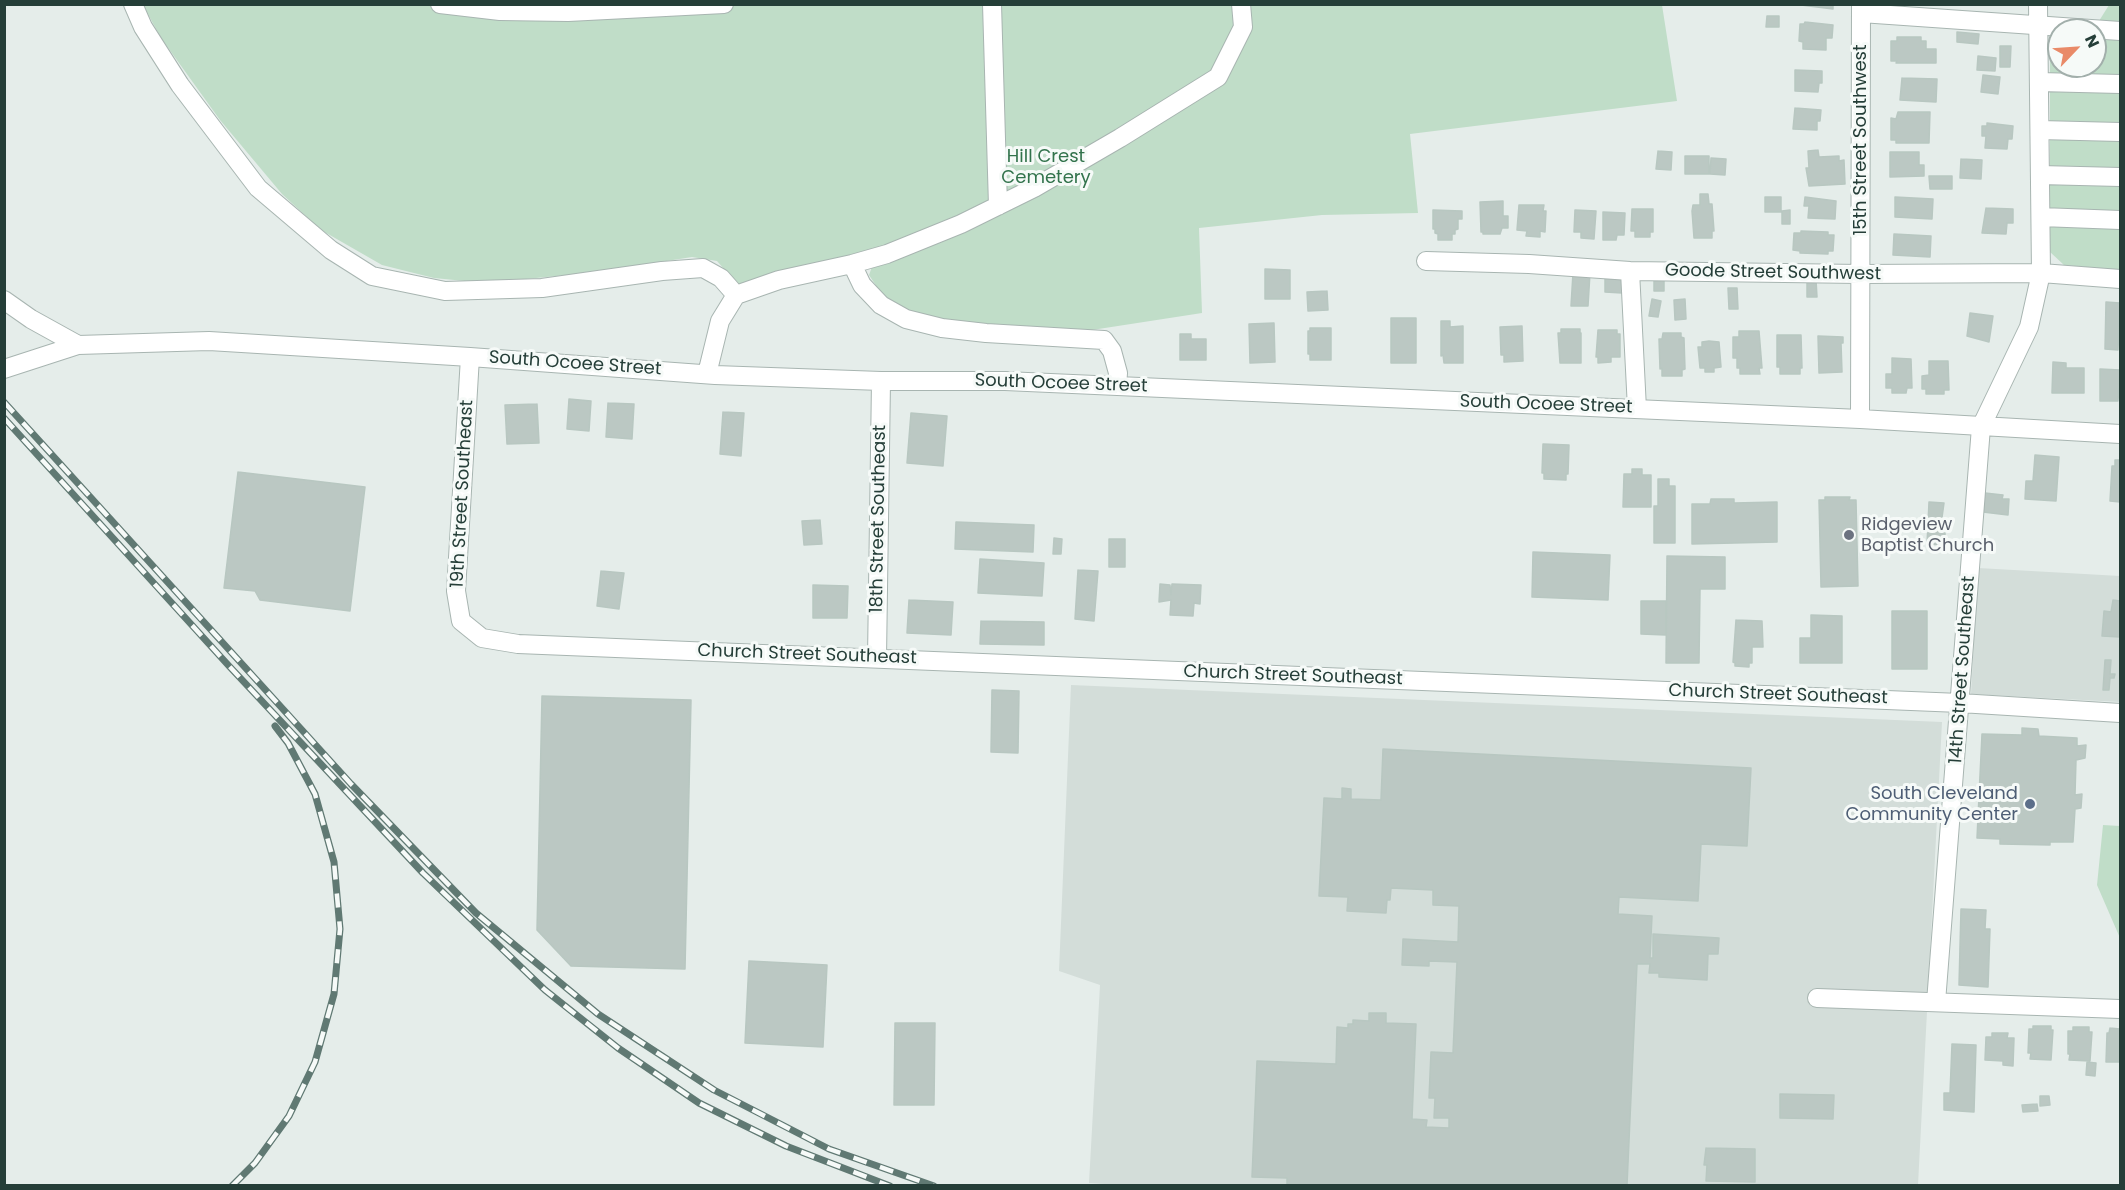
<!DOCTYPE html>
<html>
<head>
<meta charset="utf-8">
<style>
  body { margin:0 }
  #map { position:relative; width:2125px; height:1190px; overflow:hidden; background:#e5edea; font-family:Poppins,sans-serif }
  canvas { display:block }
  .frame { position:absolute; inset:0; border:6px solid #253e38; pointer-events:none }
  .north { position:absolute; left:2047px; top:18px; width:60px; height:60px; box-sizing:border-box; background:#f6faf8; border:2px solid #a2afab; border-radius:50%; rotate:65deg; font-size:16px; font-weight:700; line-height:24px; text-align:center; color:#253e38 }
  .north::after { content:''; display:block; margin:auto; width:21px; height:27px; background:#e98a68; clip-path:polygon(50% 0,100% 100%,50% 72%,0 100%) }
</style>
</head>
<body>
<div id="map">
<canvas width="2125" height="1190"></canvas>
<div class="frame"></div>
<div class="north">N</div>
</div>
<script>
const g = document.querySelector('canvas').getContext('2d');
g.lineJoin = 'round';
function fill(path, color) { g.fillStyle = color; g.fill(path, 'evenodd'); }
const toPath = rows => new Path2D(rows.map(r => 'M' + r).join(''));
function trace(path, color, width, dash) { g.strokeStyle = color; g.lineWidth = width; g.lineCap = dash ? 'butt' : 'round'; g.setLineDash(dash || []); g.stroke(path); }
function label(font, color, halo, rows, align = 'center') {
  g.font = font + ' Poppins,sans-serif'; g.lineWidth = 6; g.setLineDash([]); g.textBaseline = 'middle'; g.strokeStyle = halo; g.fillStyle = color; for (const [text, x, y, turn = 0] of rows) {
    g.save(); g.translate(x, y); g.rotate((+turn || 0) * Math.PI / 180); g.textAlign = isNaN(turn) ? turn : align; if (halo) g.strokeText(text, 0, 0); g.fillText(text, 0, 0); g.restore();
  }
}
fill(toPath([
  [1978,568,2120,576,2120,702,1971,694],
  [1071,685,1942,722,1918,1185,1134,1186,1089,1183,1100,985,1059,971]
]), '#d3ddd9');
fill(toPath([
  [143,5,1662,5,1677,101,1410,134,1418,213,1322,215,1199,228,1202,313,1079,332,943,320,906,312,885,299,869,275,873,264,738,285,717,261,692,257,597,272,485,283,434,278,382,265,321,230,282,194,220,120,161,38],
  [2109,5,2120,5,2120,270,2064,265,2050,252,2050,20,2099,21],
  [2059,30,2095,30,2095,66,2059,66],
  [2103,825,2120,826,2120,938,2097,885]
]), '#c0ddc8');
const building = toPath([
  [1793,4,1833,4,1833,9,1793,4],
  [1767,16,1779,16,1779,27,1766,27,1767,16],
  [1805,22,1833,25,1832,38,1826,38,1826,50,1803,49,1803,42,1799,41,1800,24,1804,24,1805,22],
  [1957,32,1979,34,1978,44,1957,42,1957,32],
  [1897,37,1921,37,1921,41,1926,41,1926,49,1936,49,1936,63,1896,63,1897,61,1891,61,1891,41,1897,41,1897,37],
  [2000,46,2011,46,2010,67,2000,67,2000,46],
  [1978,56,1996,58,1995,71,1977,70,1978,56],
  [1795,70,1822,71,1822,83,1819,83,1818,92,1795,91,1795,70],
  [1983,75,2000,77,1998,94,1981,92,1983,75],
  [1902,78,1937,79,1936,102,1900,100,1902,78],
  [1795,108,1821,110,1820,121,1817,121,1817,130,1793,129,1795,108],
  [1898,112,1930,112,1929,143,1896,143,1896,140,1891,140,1891,118,1896,119,1898,112],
  [1987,123,2013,126,2012,139,2008,139,2007,149,1985,148,1986,136,1982,136,1982,126,1987,126,1987,123],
  [1818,150,1819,157,1839,156,1839,161,1844,160,1845,184,1809,186,1806,168,1809,168,1808,151,1818,150],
  [1658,151,1672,152,1671,170,1656,169,1658,151],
  [1890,152,1919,152,1919,165,1924,165,1924,176,1890,177,1890,152],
  [1685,156,1709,156,1709,174,1685,174,1685,156],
  [1711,158,1726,159,1725,175,1710,174,1711,158],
  [1961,159,1982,160,1981,179,1960,178,1961,159],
  [1929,176,1952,176,1952,189,1930,189,1929,176],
  [1700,194,1708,194,1709,204,1712,204,1714,231,1712,231,1712,238,1694,238,1692,211,1693,205,1700,205,1700,194],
  [1765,197,1781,197,1781,212,1765,212,1765,197],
  [1805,197,1836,201,1835,219,1808,218,1809,206,1804,206,1805,197],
  [1895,197,1933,199,1932,219,1895,217,1895,197],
  [1503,201,1503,216,1508,216,1508,228,1502,228,1500,234,1483,234,1483,232,1481,232,1480,202,1503,201],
  [1519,205,1544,205,1543,211,1546,211,1545,232,1540,231,1540,237,1526,236,1527,231,1517,230,1519,205],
  [1986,208,2013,209,2013,223,2007,223,2006,234,1982,233,1986,208],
  [1632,209,1653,209,1653,232,1650,232,1650,237,1635,237,1635,231,1631,231,1632,209],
  [1433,210,1462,211,1462,219,1458,219,1458,229,1455,230,1455,234,1452,234,1452,240,1438,240,1438,234,1435,233,1435,229,1433,229,1433,210],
  [1575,210,1596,211,1594,239,1581,238,1581,232,1574,232,1575,210],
  [1790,210,1790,224,1782,224,1782,211,1790,210],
  [1603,212,1625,213,1624,235,1617,235,1616,240,1603,240,1603,212],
  [1801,231,1828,232,1828,235,1834,235,1833,251,1828,251,1828,254,1800,253,1800,251,1793,250,1794,233,1801,233,1801,231],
  [1894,234,1931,236,1930,257,1893,255,1894,234],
  [1265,269,1290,270,1290,299,1265,299,1265,269],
  [1573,273,1590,273,1588,306,1571,306,1573,273],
  [1605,278,1622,278,1622,293,1605,292,1605,278],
  [1664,280,1664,291,1654,291,1654,281,1664,280],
  [1816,280,1817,297,1807,297,1807,281,1816,280],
  [1728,288,1737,288,1738,309,1729,309,1728,288],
  [1327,291,1328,310,1308,311,1307,292,1327,291],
  [1652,299,1661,301,1658,317,1649,316,1652,299],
  [1685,299,1686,319,1675,320,1674,300,1685,299],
  [2106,302,2120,303,2118,350,2105,349,2106,302],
  [1970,313,1993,316,1989,342,1967,336,1970,313],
  [1391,318,1416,318,1416,363,1391,363,1391,318],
  [1441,321,1450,321,1450,327,1463,326,1463,363,1444,363,1443,355,1441,356,1441,321],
  [1274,323,1275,362,1250,363,1249,324,1274,323],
  [1522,326,1523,361,1504,362,1504,355,1501,355,1500,327,1522,326],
  [1310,328,1331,328,1331,360,1310,360,1310,354,1308,354,1308,331,1310,331,1310,328],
  [1561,329,1580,329,1580,333,1581,333,1581,363,1560,363,1558,333,1561,333,1561,329],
  [1598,330,1617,330,1617,334,1620,334,1620,357,1611,357,1611,362,1598,363,1598,357,1596,357,1598,330],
  [1739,331,1759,331,1762,368,1759,368,1760,374,1740,374,1740,368,1737,368,1737,358,1733,358,1733,337,1739,337,1739,331],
  [1663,333,1681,333,1681,337,1684,338,1685,369,1682,370,1682,376,1662,376,1662,368,1660,369,1659,339,1662,339,1663,333],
  [1180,334,1191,334,1191,339,1206,339,1206,360,1180,360,1180,334],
  [1777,335,1801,335,1802,368,1800,368,1800,374,1780,374,1780,367,1777,367,1777,335],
  [1818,336,1843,337,1843,343,1841,343,1842,372,1819,373,1818,336],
  [1709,341,1719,342,1721,367,1714,368,1714,372,1705,372,1705,368,1700,368,1698,347,1702,347,1702,342,1709,341],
  [1892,358,1911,359,1912,388,1907,388,1906,393,1892,393,1892,388,1886,388,1886,374,1892,374,1892,358],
  [1929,361,1948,361,1949,390,1944,390,1944,394,1926,394,1926,389,1922,389,1922,376,1929,375,1929,361],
  [2053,362,2066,363,2066,368,2084,368,2084,393,2052,393,2053,362],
  [2100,369,2120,370,2118,401,2100,401,2100,369],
  [569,399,591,401,589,431,567,429,569,399],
  [608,403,634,404,632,439,606,437,608,403],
  [537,404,539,443,507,444,505,405,537,404],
  [723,412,744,413,741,456,720,454,723,412],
  [911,413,947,416,943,466,907,463,911,413],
  [1543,444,1569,445,1568,474,1566,474,1566,480,1544,479,1544,473,1542,473,1543,444],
  [2035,455,2059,457,2056,501,2025,499,2026,481,2033,481,2035,455],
  [2115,460,2120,460,2120,502,2110,501,2112,466,2115,466,2115,460],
  [1632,469,1642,469,1642,475,1651,475,1651,507,1623,507,1624,474,1632,474,1632,469],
  [238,472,365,487,350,611,260,600,255,591,224,588,238,472],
  [1658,479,1669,479,1669,486,1675,486,1675,543,1654,543,1654,506,1658,506,1658,479],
  [1985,493,2003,495,2002,499,2009,499,2008,515,1983,512,1985,493],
  [1825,497,1850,497,1849,500,1856,500,1858,586,1821,587,1819,500,1825,500,1825,497],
  [1711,499,1734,499,1734,503,1777,502,1777,542,1692,544,1692,504,1710,504,1711,499],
  [1929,502,1944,503,1940,532,1945,533,1945,545,1927,544,1929,502],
  [820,520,822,544,804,545,802,521,820,520],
  [956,522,1034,525,1033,552,955,549,956,522],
  [1054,538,1062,539,1061,554,1053,554,1054,538],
  [1109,539,1125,539,1125,567,1109,567,1109,539],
  [1533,552,1610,555,1608,600,1532,597,1533,552],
  [1667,556,1725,557,1725,589,1700,589,1699,663,1666,663,1667,556],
  [980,559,1044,563,1042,596,978,593,980,559],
  [1078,570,1098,571,1094,621,1075,619,1078,570],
  [601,571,624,573,619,609,597,606,601,571],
  [1160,584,1170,585,1171,595,1172,584,1201,585,1200,604,1194,603,1193,616,1170,615,1171,600,1159,602,1160,584],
  [813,585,848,586,847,618,813,618,813,585],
  [909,600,953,602,951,635,907,633,909,600],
  [2113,600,2120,601,2120,637,2102,636,2104,611,2111,612,2113,600],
  [1641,601,1666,601,1666,635,1641,634,1641,601],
  [1892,611,1927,611,1927,669,1892,669,1892,611],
  [1811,615,1842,616,1842,663,1800,663,1800,638,1811,638,1811,615],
  [1736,620,1762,621,1763,647,1752,647,1752,663,1749,663,1749,667,1735,666,1735,663,1733,662,1736,620],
  [981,621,1044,622,1044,645,980,644,981,621],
  [2105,660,2111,660,2110,674,2115,674,2114,678,2110,678,2109,690,2103,690,2105,660],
  [992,690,1019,691,1018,753,991,752,992,690],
  [542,696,691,700,685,969,571,966,537,930,542,696],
  [2022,728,2038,729,2039,736,2077,738,2077,746,2086,745,2085,758,2076,760,2075,795,2082,794,2081,808,2075,809,2073,842,2050,842,2050,845,2000,844,2000,839,1977,838,1982,734,2022,735,2022,728],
  [1383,749,1751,768,1747,846,1701,844,1698,901,1619,897,1618,914,1652,916,1650,958,1653,958,1653,934,1719,938,1718,954,1708,954,1707,980,1659,977,1659,973,1649,973,1650,964,1637,964,1627,1185,1635,1186,1287,1186,1287,1178,1252,1177,1257,1061,1336,1064,1337,1027,1348,1028,1348,1024,1353,1024,1353,1020,1369,1021,1369,1013,1386,1013,1386,1023,1416,1024,1412,1119,1427,1120,1426,1127,1449,1128,1449,1118,1434,1118,1435,1098,1429,1098,1431,1052,1453,1053,1457,962,1429,961,1429,966,1402,965,1403,939,1458,942,1459,906,1433,905,1433,890,1391,888,1390,900,1387,900,1386,913,1347,911,1348,897,1319,896,1324,798,1342,799,1342,788,1351,789,1351,799,1381,800,1383,749],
  [1961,909,1986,910,1985,929,1990,929,1988,987,1959,985,1961,909],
  [749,961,827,965,823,1047,745,1043,749,961],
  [895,1023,935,1023,934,1105,894,1105,895,1023],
  [2033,1026,2051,1026,2051,1030,2053,1030,2051,1060,2030,1059,2031,1053,2028,1053,2029,1029,2033,1029,2033,1026],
  [2073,1027,2089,1027,2089,1032,2092,1032,2090,1061,2069,1060,2070,1054,2068,1054,2068,1031,2073,1031,2073,1027],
  [2110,1028,2120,1029,2120,1062,2106,1062,2107,1033,2109,1033,2110,1028],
  [1992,1033,2008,1033,2007,1038,2014,1038,2013,1066,2003,1065,2003,1061,1985,1060,1986,1037,1992,1037,1992,1033],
  [1952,1044,1976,1045,1974,1112,1944,1110,1944,1093,1950,1093,1952,1044],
  [2087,1062,2096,1063,2095,1076,2086,1075,2087,1062],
  [1780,1094,1834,1095,1833,1119,1780,1118,1780,1094],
  [2040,1096,2049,1096,2050,1105,2040,1106,2040,1096],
  [2037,1104,2038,1111,2023,1112,2022,1105,2037,1104],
  [1706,1148,1755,1149,1755,1182,1706,1181,1707,1165,1704,1165,1706,1148]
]);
fill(building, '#bbc8c3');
trace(building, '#b8c7c1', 1.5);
const minor = toPath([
  [133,4,143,27,180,85,258,188,331,250,372,276,445,291,542,288,662,271,703,268,721,278,736,295],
  [440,4,500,11,568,12,724,4],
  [992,4,998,206],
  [1861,13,2120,31],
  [2039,82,2120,84],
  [2040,130,2120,132],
  [2040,175,2120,177],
  [2041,217,2120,220],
  [1426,261,1529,264,1630,271,1861,274,2041,273,2120,279],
  [852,264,862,285,881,305,906,319,942,328,986,333,1104,340,1112,351,1118,373,1117,386],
  [1630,271,1637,409],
  [4,300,31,319,78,345],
  [470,357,456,591,461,621,482,638,518,644,1960,703,2120,713],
  [4,369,78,345,209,341,470,357,715,375,881,381,1005,381,1860,419,2120,434],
  [707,374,720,321,736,295,779,280,852,264,887,254,961,224,1034,188,1120,138,1218,77,1243,27,1241,4],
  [1860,419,1861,4],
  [877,658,881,381],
  [1817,998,2120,1009],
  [1936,1002,1981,427,2029,327,2041,273,2038,4]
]);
trace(minor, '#a8b5b1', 20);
trace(minor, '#fff', 18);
const rail = toPath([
  [4,402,351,784,476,913,598,1014,714,1090,829,1149,934,1186],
  [4,418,229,666,423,873,545,990,618,1048,699,1103,786,1146,890,1186],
  [232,1186,255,1163,289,1116,315,1062,334,994,340,929,334,862,315,794,288,743,275,726]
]);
trace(rail, '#607973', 7);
trace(rail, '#f6faf8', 4.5, [14]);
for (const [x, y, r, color] of [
  [1849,535,6,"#6b7280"],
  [2030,804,6,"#5c6f8a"]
]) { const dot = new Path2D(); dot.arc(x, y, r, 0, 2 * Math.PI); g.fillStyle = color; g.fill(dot); trace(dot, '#f6faf8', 2); }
label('18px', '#253e38', '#f6faf8', [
  ["15th Street Southwest",1861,140,-90],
  ["Goode Street Southwest",1773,273,1],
  ["South Ocoee Street",575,364,4],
  ["South Ocoee Street",1061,384,2],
  ["South Ocoee Street",1546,405,2],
  ["19th Street Southeast",463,494,-87],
  ["18th Street Southeast",879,519,-89],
  ["Church Street Southeast",807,655,2],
  ["14th Street Southeast",1963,670,-86],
  ["Church Street Southeast",1293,676,2],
  ["Church Street Southeast",1778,695,2]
]);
label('18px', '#32734c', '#f6faf8', [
  ["Hill Crest",1046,157],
  ["Cemetery",1046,178]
]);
label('18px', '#5b616d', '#f6faf8', [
  ["Ridgeview",1861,525],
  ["Baptist Church",1861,546]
], 'left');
label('18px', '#4e5e75', '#f6faf8', [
  ["South Cleveland",2018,794],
  ["Community Center",2018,815]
], 'right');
</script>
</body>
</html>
